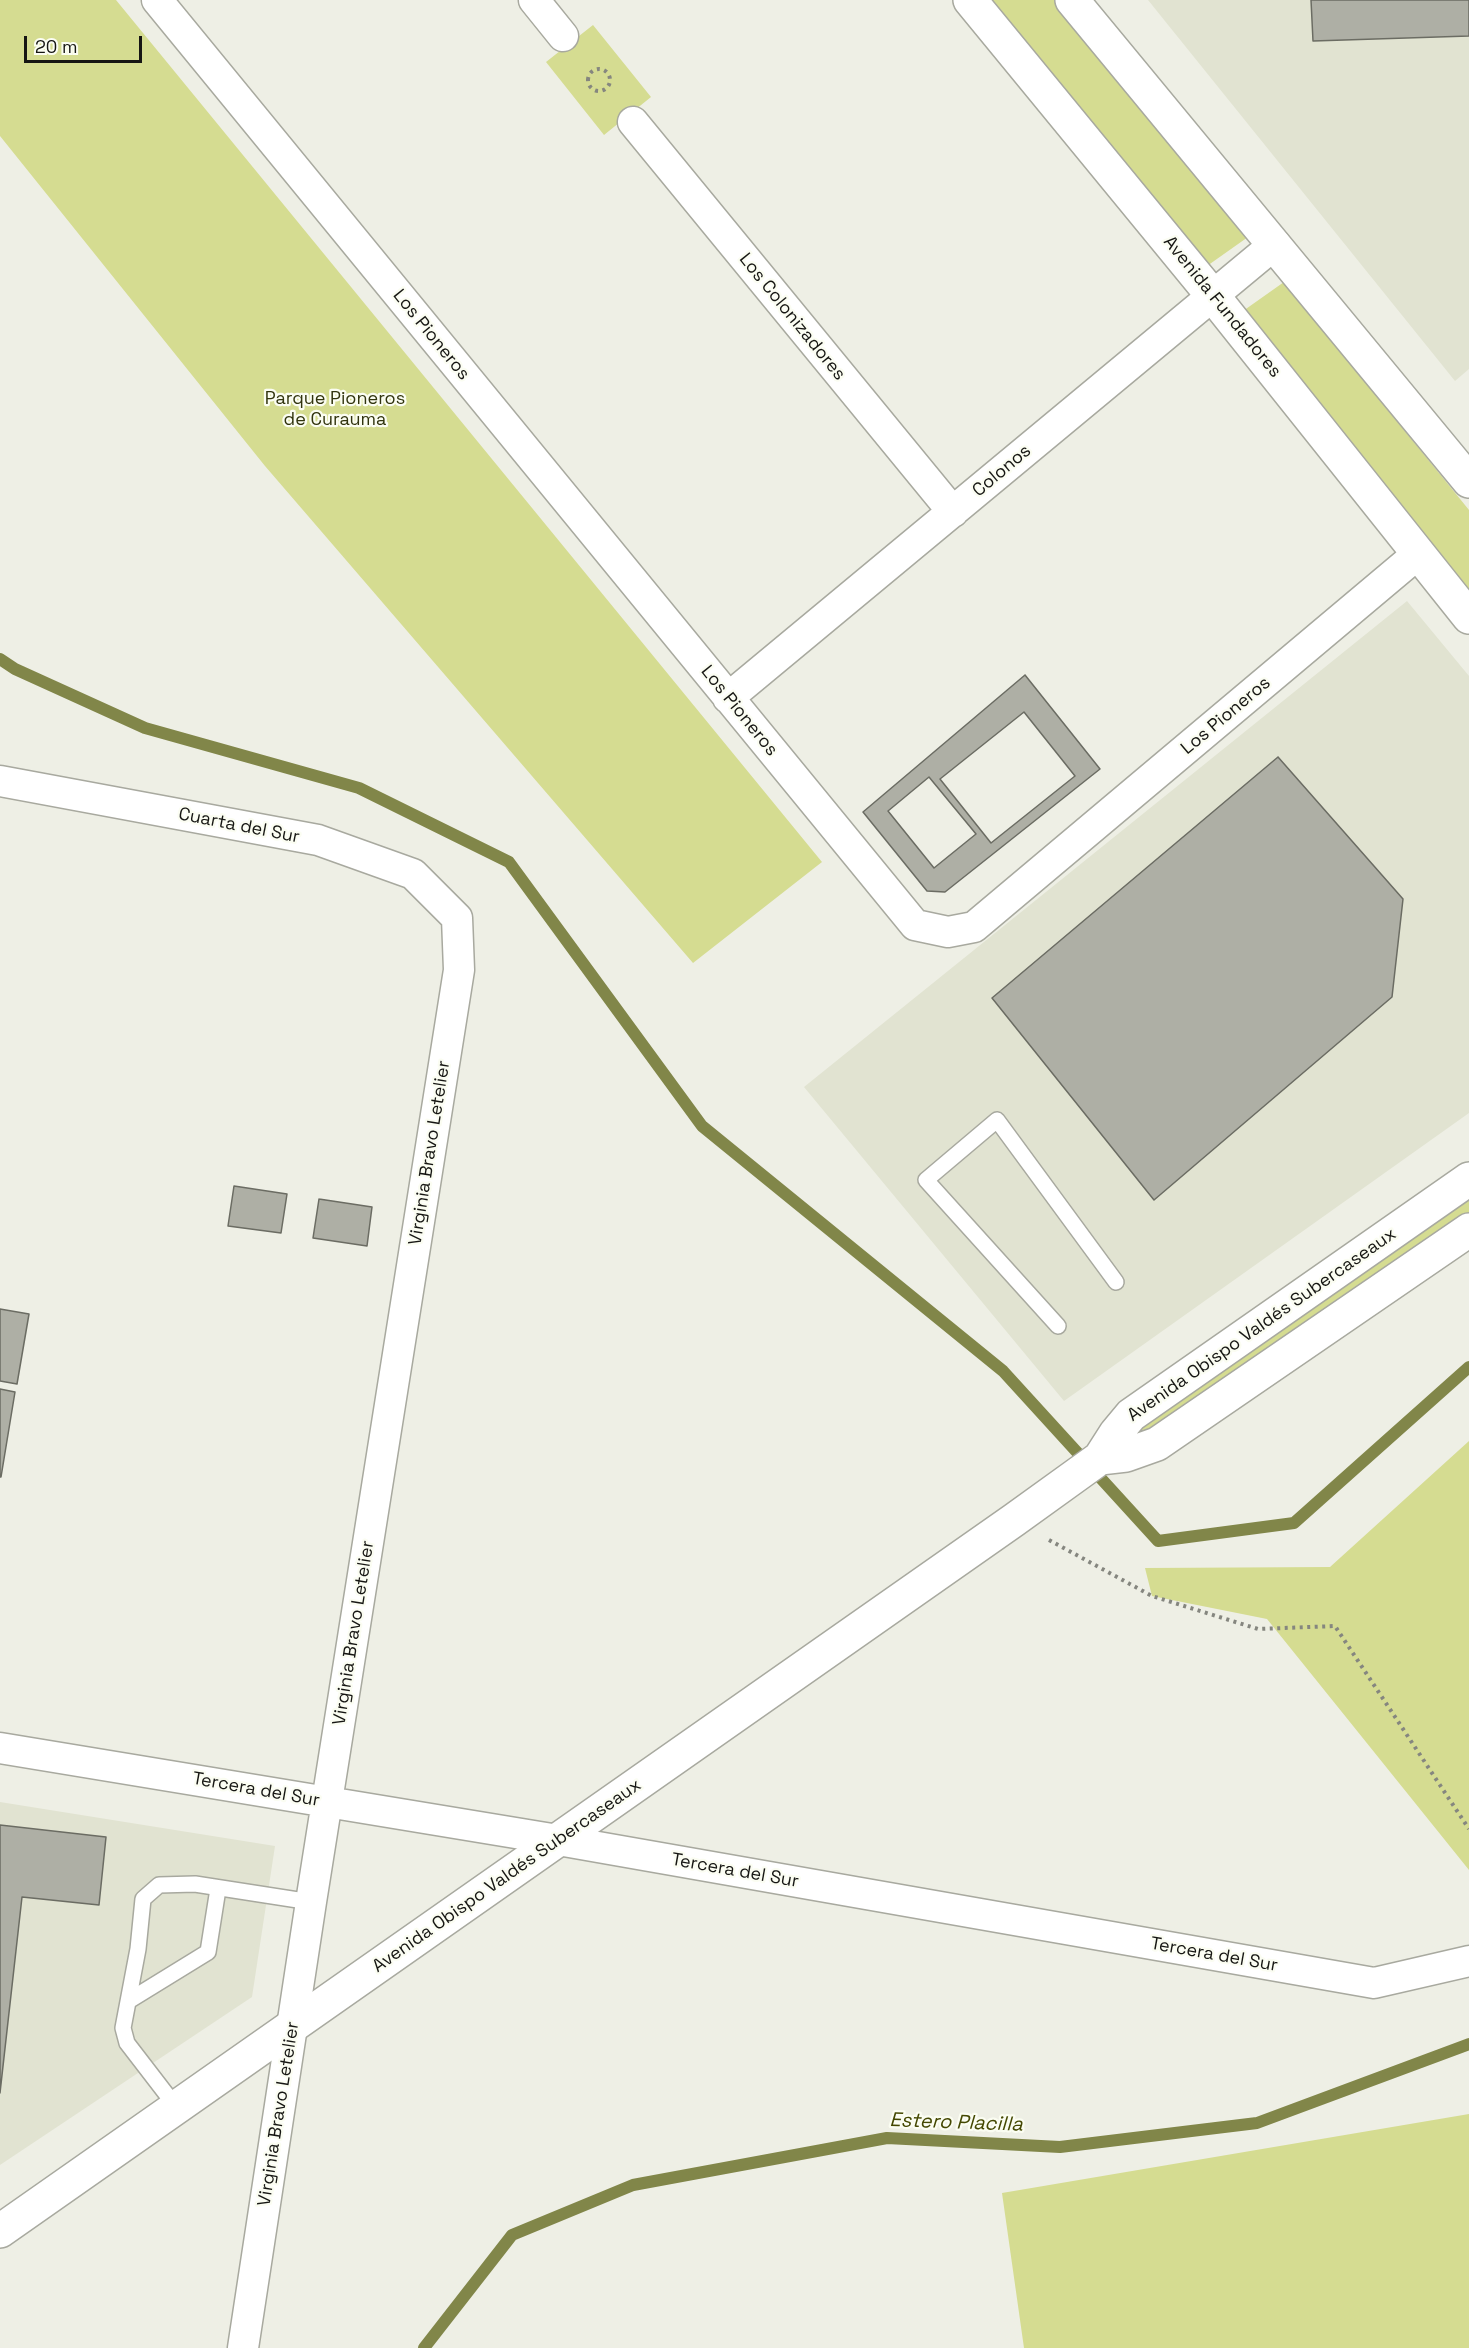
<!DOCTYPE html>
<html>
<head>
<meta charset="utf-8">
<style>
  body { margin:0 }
  #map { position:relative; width:1469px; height:2348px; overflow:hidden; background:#eeefe5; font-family:"Space Grotesk",sans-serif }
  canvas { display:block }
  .scale { position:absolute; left:24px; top:36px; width:118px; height:27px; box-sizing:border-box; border:3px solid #161613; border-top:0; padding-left:8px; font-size:18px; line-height:21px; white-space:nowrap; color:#161613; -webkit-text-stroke:4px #fbfdf2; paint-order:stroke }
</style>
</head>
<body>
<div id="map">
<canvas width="1469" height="2348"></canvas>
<div class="scale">20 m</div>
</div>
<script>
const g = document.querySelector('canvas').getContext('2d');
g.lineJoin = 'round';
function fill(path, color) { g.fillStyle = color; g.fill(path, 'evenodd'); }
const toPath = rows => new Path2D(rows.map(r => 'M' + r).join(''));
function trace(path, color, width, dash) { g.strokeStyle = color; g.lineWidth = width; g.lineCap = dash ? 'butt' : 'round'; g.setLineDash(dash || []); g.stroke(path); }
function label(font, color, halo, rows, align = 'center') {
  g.font = font + ' "Space Grotesk",sans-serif'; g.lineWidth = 4.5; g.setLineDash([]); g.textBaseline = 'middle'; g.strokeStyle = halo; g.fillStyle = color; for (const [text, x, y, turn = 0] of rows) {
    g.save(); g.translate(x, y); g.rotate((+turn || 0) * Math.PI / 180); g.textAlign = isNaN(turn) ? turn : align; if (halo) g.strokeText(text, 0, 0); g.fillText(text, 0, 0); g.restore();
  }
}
fill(toPath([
  [1148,0,1469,0,1469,369,1455,381],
  [1407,601,1469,676,1469,1113,1064,1401,804,1087],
  [0,1802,275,1846,252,1997,0,2165]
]), '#e1e3d1');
fill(toPath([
  [0,0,116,0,822,862,693,963,265,466,0,136],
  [991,0,1057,0,1248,237,1207,266],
  [593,25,651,97,604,135,546,62],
  [1284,282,1469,510,1469,590,1243,311],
  [1469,1196,1469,1212,1423,1245,1140,1438,1133,1429],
  [1469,1441,1469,1870,1267,1619,1152,1596,1145,1568,1330,1567],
  [1469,2114,1469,2348,1024,2348,1002,2193]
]), '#d5dc91');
trace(toPath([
  [0,659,15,669,145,728,359,788,509,862,702,1126,1003,1371,1158,1541,1294,1523,1469,1367],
  [424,2348,512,2235,633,2185,887,2138,1060,2147,1257,2123,1469,2044]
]), '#818649', 12);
const building = toPath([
  [1311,0,1469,0,1469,36,1313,41,1311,0],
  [1025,675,1100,769,945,892,927,891,863,812,1025,675],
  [1024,712,1075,776,991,843,940,779,1024,712],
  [1278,757,1403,899,1392,997,1154,1200,992,998,1278,757],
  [929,777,976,834,934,868,888,811,929,777],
  [234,1186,287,1194,281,1233,228,1226,234,1186],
  [319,1199,372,1207,367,1246,313,1238,319,1199],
  [0,1309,29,1314,17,1384,0,1381,0,1309],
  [0,1389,15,1392,1,1477,0,1477,0,1389],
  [0,1825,106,1837,99,1905,22,1897,0,2093,0,1825]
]);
fill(building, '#aeafa5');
trace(building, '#6b6c63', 1.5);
const service = toPath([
  [1058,1326,926,1180,997,1120,1116,1282],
  [130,2000,208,1952,218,1889],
  [177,2108,127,2043,123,2028,138,1949,143,1899,159,1885,195,1884,311,1902]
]);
const minor = toPath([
  [157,0,915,925,948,932,974,927,1419,553],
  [534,0,563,36],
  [633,122,953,512],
  [728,698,1275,244],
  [0,781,318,840,413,874,457,918,459,970,311,1902,243,2348],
  [0,1748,558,1840,1374,1983,1469,1961]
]);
const tertiary = toPath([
  [970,0,1213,296,1469,617],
  [1072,0,1469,481]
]);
const secondary = toPath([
  [1100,1458,1126,1455,1157,1444,1469,1230],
  [0,2231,1014,1520,1100,1458,1116,1433,1131,1415,1469,1179]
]);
trace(service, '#a8a99f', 18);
trace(minor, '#a8a99f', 33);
trace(tertiary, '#a8a99f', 36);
trace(secondary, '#a8a99f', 36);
trace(toPath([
  '588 80a11 11 0 1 1 22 0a11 11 0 1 1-22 0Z',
  [1049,1540,1152,1596,1258,1629,1335,1626,1469,1829]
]), '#85867f', 4, [3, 4.5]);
trace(service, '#fff', 15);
trace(minor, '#fff', 30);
trace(tertiary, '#fff', 33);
trace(secondary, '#fff', 33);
label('18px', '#161613', '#fbfdf2', [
  ["Avenida Fundadores",1222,307,51],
  ["Los Colonizadores",792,317,51],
  ["Los Pioneros",431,335,51],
  ["Colonos",1002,471,-40],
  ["Los Pioneros",739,711,51],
  ["Los Pioneros",1226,716,-40],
  ["Cuarta del Sur",239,826,11],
  ["Virginia Bravo Letelier",430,1153,-81],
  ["Avenida Obispo Valdés Subercaseaux",1262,1325,-35],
  ["Virginia Bravo Letelier",354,1633,-81],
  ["Tercera del Sur",256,1790,10],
  ["Tercera del Sur",735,1871,10],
  ["Avenida Obispo Valdés Subercaseaux",507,1876,-35],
  ["Tercera del Sur",1214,1955,10],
  ["Virginia Bravo Letelier",279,2114,-81]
]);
label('18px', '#31340e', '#fbfdf2', [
  ["Parque Pioneros",335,399],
  ["de Curauma",335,420]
]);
label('italic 20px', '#444802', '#fbfdf2', [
  ["Estero Placilla",956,2123,2]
]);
</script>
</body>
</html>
